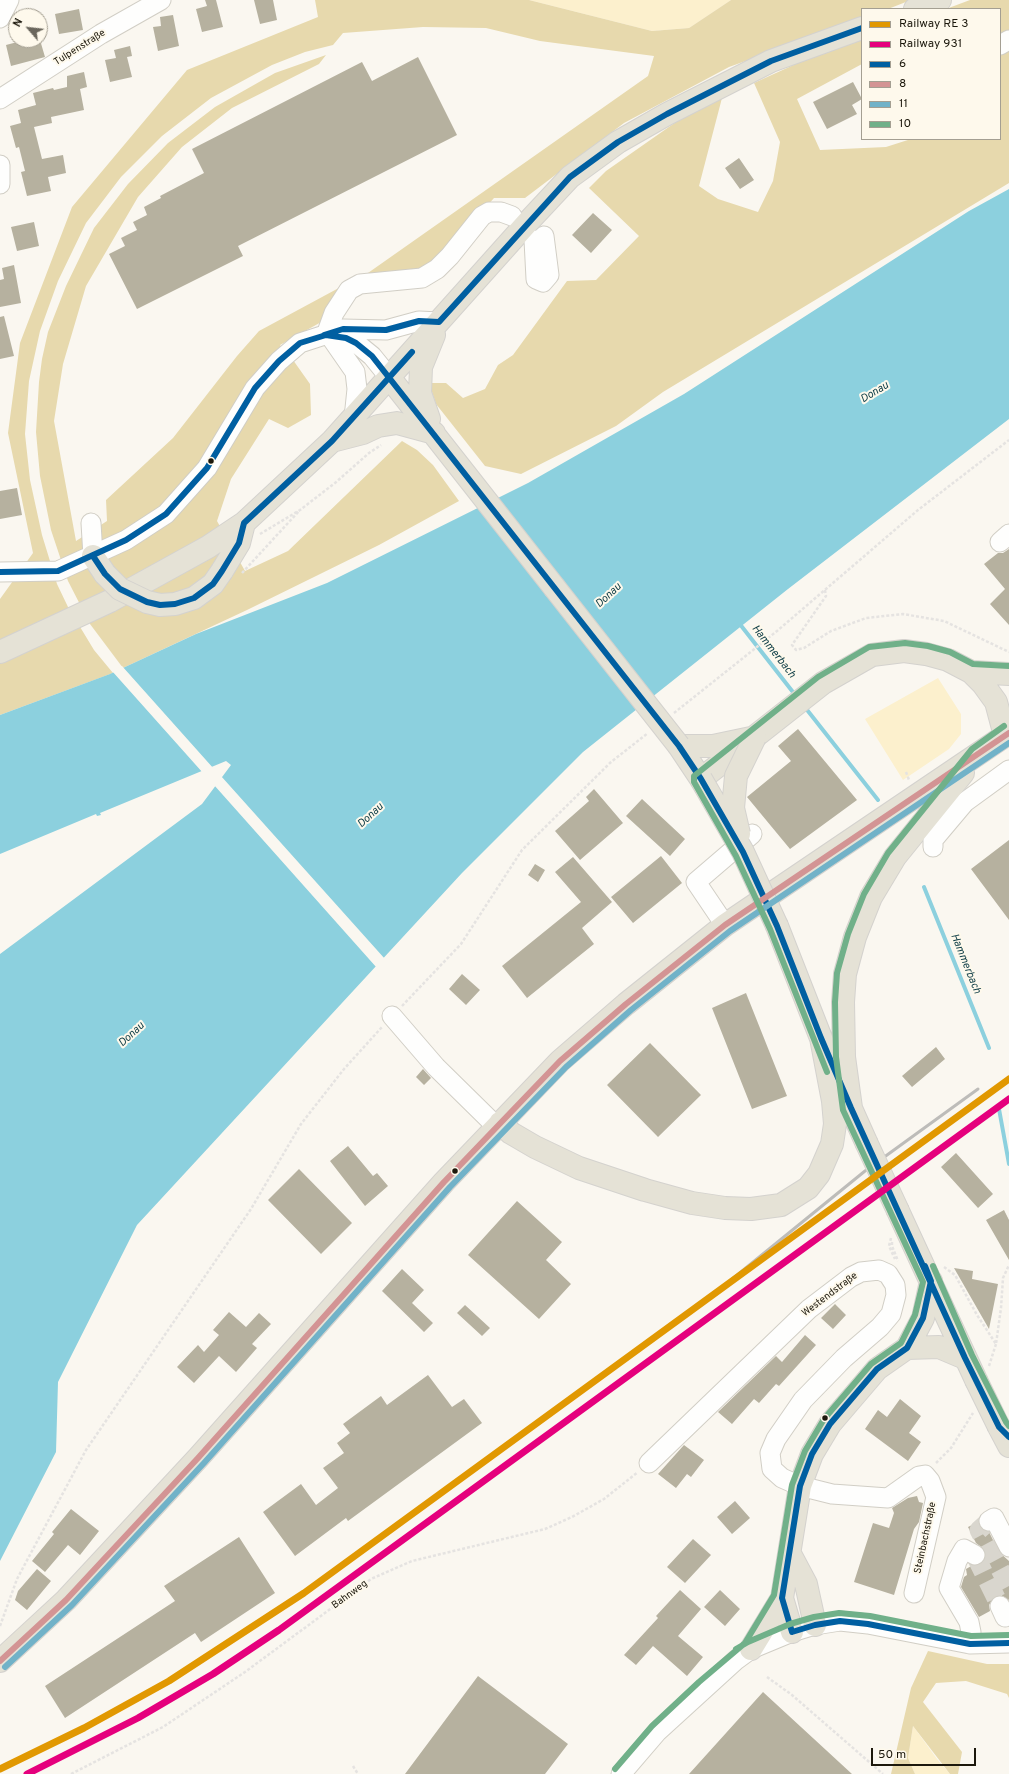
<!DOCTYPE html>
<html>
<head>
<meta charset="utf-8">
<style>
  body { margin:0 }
  #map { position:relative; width:1009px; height:1774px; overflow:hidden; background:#faf7f0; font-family:Overpass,sans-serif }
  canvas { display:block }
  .legend { position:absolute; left:861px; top:8px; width:140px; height:132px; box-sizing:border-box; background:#fef9ec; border:1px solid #a49f92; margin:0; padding:5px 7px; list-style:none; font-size:12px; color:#1c180c }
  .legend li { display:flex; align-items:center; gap:8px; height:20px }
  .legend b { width:20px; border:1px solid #a49f92 }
  .north { position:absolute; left:8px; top:8px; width:40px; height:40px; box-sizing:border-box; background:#fef9ec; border:1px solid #a49f92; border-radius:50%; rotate:298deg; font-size:11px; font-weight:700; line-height:16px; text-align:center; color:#1c180c }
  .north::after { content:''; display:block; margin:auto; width:14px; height:18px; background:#6a665c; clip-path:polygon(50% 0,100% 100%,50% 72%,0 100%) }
  .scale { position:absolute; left:871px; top:1748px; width:105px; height:18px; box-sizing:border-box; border:2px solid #1c180c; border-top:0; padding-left:5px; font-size:12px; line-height:14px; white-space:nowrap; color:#1c180c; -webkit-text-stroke:3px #fef9ec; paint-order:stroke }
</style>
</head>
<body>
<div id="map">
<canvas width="1009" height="1774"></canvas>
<ul class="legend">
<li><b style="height:5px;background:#e19801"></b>Railway RE 3</li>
<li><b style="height:5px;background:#e5007d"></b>Railway 931</li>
<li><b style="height:5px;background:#005fa1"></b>6</li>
<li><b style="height:5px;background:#d39494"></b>8</li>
<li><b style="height:5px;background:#71b2c8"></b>11</li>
<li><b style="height:5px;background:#70b089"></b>10</li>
</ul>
<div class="north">N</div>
<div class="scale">50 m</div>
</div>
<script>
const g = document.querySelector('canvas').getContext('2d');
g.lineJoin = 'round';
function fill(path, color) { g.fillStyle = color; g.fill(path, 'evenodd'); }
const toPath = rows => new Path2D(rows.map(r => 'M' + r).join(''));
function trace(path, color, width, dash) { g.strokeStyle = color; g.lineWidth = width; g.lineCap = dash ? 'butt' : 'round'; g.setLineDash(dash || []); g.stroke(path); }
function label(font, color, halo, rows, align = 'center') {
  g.font = font + ' Overpass,sans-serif'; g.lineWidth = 4; g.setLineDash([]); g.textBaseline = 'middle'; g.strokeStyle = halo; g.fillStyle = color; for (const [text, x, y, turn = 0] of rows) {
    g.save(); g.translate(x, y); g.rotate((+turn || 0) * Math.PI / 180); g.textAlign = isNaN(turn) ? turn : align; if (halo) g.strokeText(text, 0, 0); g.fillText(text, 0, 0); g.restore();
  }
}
fill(toPath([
  [529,0,731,0,689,28,652,31],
  [938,678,961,714,961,734,949,749,903,780,865,719],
  [913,1726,937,1759,950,1774,915,1774,908,1758]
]), '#fcf0cd');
fill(toPath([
  [315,0,529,0,652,31,689,28,731,0,911,0,888,9,862,9,862,19,729,67,624,123,525,198,494,198,426,274,358,280,648,76,654,56,540,41,486,28,423,27,343,33,333,45,305,52,272,65,211,98,162,136,121,177,86,223,58,281,40,331,29,381,25,434,30,480,42,535,57,584,68,607,94,650,113,673,0,715,0,599,33,553,8,433,20,343,72,207,187,70,318,17],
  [970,0,1009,0,1009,33,1000,35,1000,9,946,9],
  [862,40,862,64,797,99,820,150,886,147,911,139,1000,139,1000,54,1009,49,1009,183,663,392,616,426,521,474,485,466,436,404,429,383,446,383,463,398,485,389,498,365,513,355,567,281,596,280,639,236,589,188,606,171,686,115,722,98,699,186,718,199,758,212,773,181,780,142,754,83,798,63],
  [326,55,319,64,232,108,182,147,138,197,86,286,63,364,54,421,76,541,107,521,106,500,173,438,237,356,259,331,348,283,323,321,280,345,293,360,310,384,311,415,288,428,269,419,231,479,217,521,245,571,288,551,402,441,417,450,433,465,459,501,379,545,247,610,123,668,90,624,68,581,51,530,40,476,36,432,39,382,42,359,48,332,66,286,94,228,128,184,168,143,215,107,275,73],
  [928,1651,987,1664,1009,1664,1009,1698,1007,1694,966,1681,936,1683,923,1702,962,1752,958,1774,950,1774,913,1726,908,1758,915,1774,891,1774,911,1688]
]), '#e7d9ad');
fill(toPath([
  [1009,189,1009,419,788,589,583,752,462,873,137,1225,58,1382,56,1452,0,1561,0,954,202,804,231,765,226,761,100,813,101,815,97,816,96,814,0,854,0,715,110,674,196,634,327,583,528,483,684,394,969,211]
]), '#8cd0de');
fill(toPath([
  [122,666,214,769,203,773,112,671],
  [221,776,385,959,377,968,214,785]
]), '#faf7f0');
trace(toPath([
  [739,623,796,696],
  [804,706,878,800],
  [924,887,989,1048],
  [999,1109,1009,1164]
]), '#8cd0de', 4);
fill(toPath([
  [205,0,216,0,223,27,202,32,196,9,207,6],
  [254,0,273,0,277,20,260,24],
  [79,9,83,30,59,34,55,14],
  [173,15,179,46,158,51,153,27,161,26,160,17],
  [25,40,40,40,45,57,11,66,6,45],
  [130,46,132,56,127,57,132,77,110,82,105,60,116,58,114,50],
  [418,57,457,135,238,246,243,256,137,309,109,254,125,246,121,238,137,230,133,222,147,215,144,207,161,198,160,196,204,173,192,149,362,62,372,81],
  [84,72,87,87,80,89,84,110,51,117,52,123,34,127,42,159,63,155,66,173,48,177,51,191,27,196,21,172,25,171,19,147,16,148,10,126,21,123,18,110,36,105,33,93,53,88,54,90,67,87,67,76],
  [853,82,862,99,852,105,857,114,827,129,813,102],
  [739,158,754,180,740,189,725,168],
  [593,213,612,230,591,253,572,235],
  [34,222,39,246,17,251,11,227],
  [14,265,21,303,0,307,0,280,4,279,2,268],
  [4,316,14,356,0,359,0,317],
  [17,488,22,515,0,519,0,491],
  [1009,549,1009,625,990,604,1005,589,984,564,998,553,1003,553],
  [798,729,857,800,790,849,747,797,791,761,778,746],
  [594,789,623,823,580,860,555,831,589,801,586,797],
  [642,799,685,839,670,856,626,816],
  [1009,840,1009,920,971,869],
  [661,856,682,883,633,923,611,897],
  [573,857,612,902,582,928,594,944,527,998,502,966,581,902,555,872],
  [535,864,545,870,538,882,528,875],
  [462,974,480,990,466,1005,449,989],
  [746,993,787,1096,752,1109,712,1008],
  [650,1043,701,1095,658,1137,607,1085],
  [936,1047,945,1059,912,1087,902,1076],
  [423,1069,431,1078,424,1085,416,1077],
  [348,1146,373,1176,377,1173,388,1186,365,1206,330,1161],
  [956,1153,993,1194,978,1208,941,1167],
  [299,1169,352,1223,321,1254,268,1200],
  [517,1201,562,1242,546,1260,571,1284,539,1319,468,1255],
  [1004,1210,1009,1220,1009,1260,986,1220],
  [954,1268,973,1271,972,1279,998,1284,989,1329],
  [402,1269,424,1290,412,1303,433,1323,424,1332,382,1291],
  [835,1304,846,1315,833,1329,821,1318],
  [465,1305,490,1328,482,1336,457,1313],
  [229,1312,246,1327,259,1313,271,1324,252,1344,257,1348,236,1372,219,1356,194,1383,177,1367,198,1345,204,1352,219,1335,213,1330],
  [805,1335,816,1345,779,1386,776,1384,759,1403,754,1399,732,1424,718,1412,776,1356,782,1362],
  [428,1375,452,1407,464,1399,482,1423,348,1521,346,1518,295,1556,263,1512,301,1484,316,1505,338,1488,323,1468,344,1453,337,1443,350,1433,343,1424,381,1396,387,1405],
  [900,1399,921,1416,909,1433,921,1442,908,1461,865,1429,878,1410,887,1417],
  [684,1445,704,1460,691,1477,687,1474,676,1488,658,1474],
  [917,1496,919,1502,923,1503,919,1522,914,1529,894,1595,854,1582,873,1523,889,1528,894,1513,892,1508,908,1498],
  [735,1501,750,1518,732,1534,717,1517],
  [71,1509,99,1531,80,1555,68,1545,45,1572,32,1561,54,1534,52,1532],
  [978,1522,983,1530,989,1532,999,1552,1009,1561,1009,1600,1001,1595,995,1596,989,1605,990,1611,979,1617,961,1587,964,1577,967,1575,966,1569,973,1565,980,1565,985,1560,985,1550,976,1543,968,1527],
  [239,1537,275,1593,201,1642,195,1633,65,1718,45,1686,175,1601,164,1586],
  [693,1539,711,1555,685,1583,667,1567],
  [37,1569,51,1581,27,1610,15,1600,18,1591],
  [680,1590,701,1609,678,1636,703,1657,687,1676,653,1646,636,1665,624,1655,658,1618,656,1616],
  [720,1590,740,1609,725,1626,704,1607],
  [478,1676,568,1744,545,1774,405,1774],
  [763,1692,852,1774,689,1774]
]), '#b6b19f');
trace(toPath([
  [989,1521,979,1530,1009,1586],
  [975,1555,1000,1606]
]), '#d9d6ce', 19, [19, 10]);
const minor = toPath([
  [0,18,9,0],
  [1000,45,1009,40],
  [0,99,101,34,161,0],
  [0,165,0,184],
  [534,240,536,279,543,282,549,275,544,236],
  [326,335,334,313,349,290,360,284,422,278,437,269,450,256,482,216,489,212,501,212,512,216],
  [328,335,346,338,356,343,372,356,389,377],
  [330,336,355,372,357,389,354,418],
  [91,523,93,556],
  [1000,542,1009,534],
  [0,572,58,571,126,540,166,514,207,468,255,388,279,361,300,343,343,329,386,330,419,321,439,322],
  [933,847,933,840,965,802,1009,770],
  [725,925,696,882,752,834],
  [392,1016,436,1067,496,1126],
  [649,1463,809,1309,851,1277,861,1272,879,1270,888,1274,895,1285,896,1295,891,1314,880,1327,844,1358,803,1400,776,1439,770,1453,772,1469,782,1478,800,1486,832,1494,888,1498,919,1476,925,1475,930,1481,936,1497,914,1593],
  [989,1521,994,1518,1009,1547],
  [1000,1606,1005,1617,1009,1615],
  [970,1644,971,1632,969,1622,949,1588,957,1561,964,1549,975,1555],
  [621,1774,657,1732,736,1660,751,1649,792,1632,815,1625,840,1621,868,1624,970,1644,1009,1643]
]);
const major = toPath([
  [915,9,940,0],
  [389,377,554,587],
  [429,419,420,393,421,367,434,335],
  [332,441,363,433,378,426,397,423,434,433],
  [93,556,105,574],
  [222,571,239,543,244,523],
  [0,652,110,601,208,547,244,523,332,441,527,223,570,177,618,142,667,114,771,61,862,28],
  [971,672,1009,674],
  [679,746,701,779,823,683,872,655,904,651,926,654,948,660,971,672,983,684,996,702,1005,736],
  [679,746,713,746,751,738],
  [777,926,826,1051],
  [845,1095,866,1142],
  [851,1108,844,1057,843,1002,845,974,855,937,871,897,895,857,963,773],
  [500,1123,511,1133,535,1147,579,1168,645,1190,692,1203,725,1208,751,1209,781,1205,808,1188,819,1174,832,1144,835,1124,833,1101,821,1038],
  [898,1211,976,1380],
  [907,1348,939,1347,965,1358],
  [999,1427,1009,1446],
  [790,1554,806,1584,815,1625],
  [782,1598,792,1632],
  [751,1649,782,1598,800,1486,812,1454,830,1424,877,1369,907,1348,923,1318,931,1281],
  [0,1661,66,1600,198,1458,444,1182,560,1061,626,1004,725,925,1009,733]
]);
trace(minor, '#d1cec5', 21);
trace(major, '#d4d2ce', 24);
trace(toPath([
  [260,534,300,510,335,483,369,453,381,445],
  [242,573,300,510],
  [825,590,826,596,792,645,796,650,804,648,831,631,866,618,903,614,944,621,1009,652],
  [674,713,777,631,918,510,1009,440],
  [906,772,909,780],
  [402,1006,461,944,522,850,611,762,648,733],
  [891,1238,889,1246,895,1259],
  [892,1242,892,1246,898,1261],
  [944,1267,955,1275,977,1315,996,1344,1001,1308,1003,1278,1009,1265],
  [989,1366,996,1344],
  [936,1463,951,1448,973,1413],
  [0,1626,17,1579,86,1450,251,1209,301,1124,344,1069,382,1027],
  [767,1677,792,1695,883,1774],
  [353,1766,358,1774],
  [71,1774,163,1727,245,1672,371,1579,412,1561,545,1529,572,1517,604,1499,638,1472]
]), '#e5e3e1', 2.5, [3, 2]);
trace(minor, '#fefefd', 19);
trace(major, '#e5e2d6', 22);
trace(toPath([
  [731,1280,865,1171,978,1089]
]), '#bdbcb9', 3);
const majorBridge = toPath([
  [105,574,120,589,147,602,160,605,175,604,194,598,213,584,222,571],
  [554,587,679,746],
  [701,779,743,852,777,926],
  [739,834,733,808,736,776,755,737],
  [866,1142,898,1211],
  [976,1380,999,1427]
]);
trace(majorBridge, '#d4d2ce', 24, []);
trace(majorBridge, '#e5e2d6', 22);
trace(toPath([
  [324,335,343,329,386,330,419,321,439,322,570,177,618,142,667,114,771,61,862,28],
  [93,556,105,574,120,589,147,602,160,605,175,604,194,598,213,584,222,571,239,543,244,523,332,441,412,352],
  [0,572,58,571,126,540,166,514,207,468,255,388,279,361,300,343,326,335,346,338,356,343,372,356,679,746,701,779,743,852,777,926,821,1038,851,1108,965,1358,999,1427,1009,1437],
  [925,1266,931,1281,923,1318,907,1348,877,1369,830,1424,812,1454,800,1486,782,1598,792,1632,815,1625,840,1621,868,1624,970,1644,1009,1643]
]), '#005fa1', 6);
trace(toPath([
  [0,1661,66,1600,198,1458,444,1182,560,1061,626,1004,725,925,1009,733]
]), '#d39494', 6);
trace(toPath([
  [5,1667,72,1605,204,1463,450,1187,566,1067,631,1010,730,931,1009,743]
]), '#71b2c8', 6);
trace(toPath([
  [827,1072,770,929,736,856,694,782,694,776,818,677,869,647,905,643,928,646,950,652,973,664,1009,666],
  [933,1266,972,1355,1006,1422,1009,1426],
  [736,1649,748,1642,790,1624,814,1617,839,1613,870,1616,971,1636,1009,1635],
  [615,1769,652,1726,699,1682,745,1643,774,1595,792,1485,805,1451,824,1419,871,1364,901,1343,915,1315,923,1282,843,1110,836,1057,835,1002,837,973,848,934,864,894,888,853,972,749,1004,726]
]), '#70b089', 6);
trace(toPath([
  [0,1769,84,1728,169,1681,304,1593,1009,1079]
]), '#e19801', 7);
trace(toPath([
  [27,1774,138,1718,213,1674,279,1630,1009,1099]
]), '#e5007d', 7);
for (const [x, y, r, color] of [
  [211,461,3.5,"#1c180c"],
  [455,1171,3.5,"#1c180c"],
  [825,1418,3.5,"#1c180c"]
]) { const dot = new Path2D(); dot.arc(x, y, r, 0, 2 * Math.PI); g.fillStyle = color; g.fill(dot); trace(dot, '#fef9ec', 1.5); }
label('10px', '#1c180c', '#fef9ec', [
  ["Tulpenstraße",80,48,-32],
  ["Westendstraße",830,1295,-37],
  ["Steinbachstraße",926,1538,-78],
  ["Bahnweg",350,1595,-36]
]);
label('italic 11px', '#0c3b45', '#fef9ec', [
  ["Donau",875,393,-31],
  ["Donau",609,596,-43],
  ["Hammerbach",773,652,52],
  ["Donau",371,816,-43],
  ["Hammerbach",965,964,68],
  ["Donau",132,1035,-43]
]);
</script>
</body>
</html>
